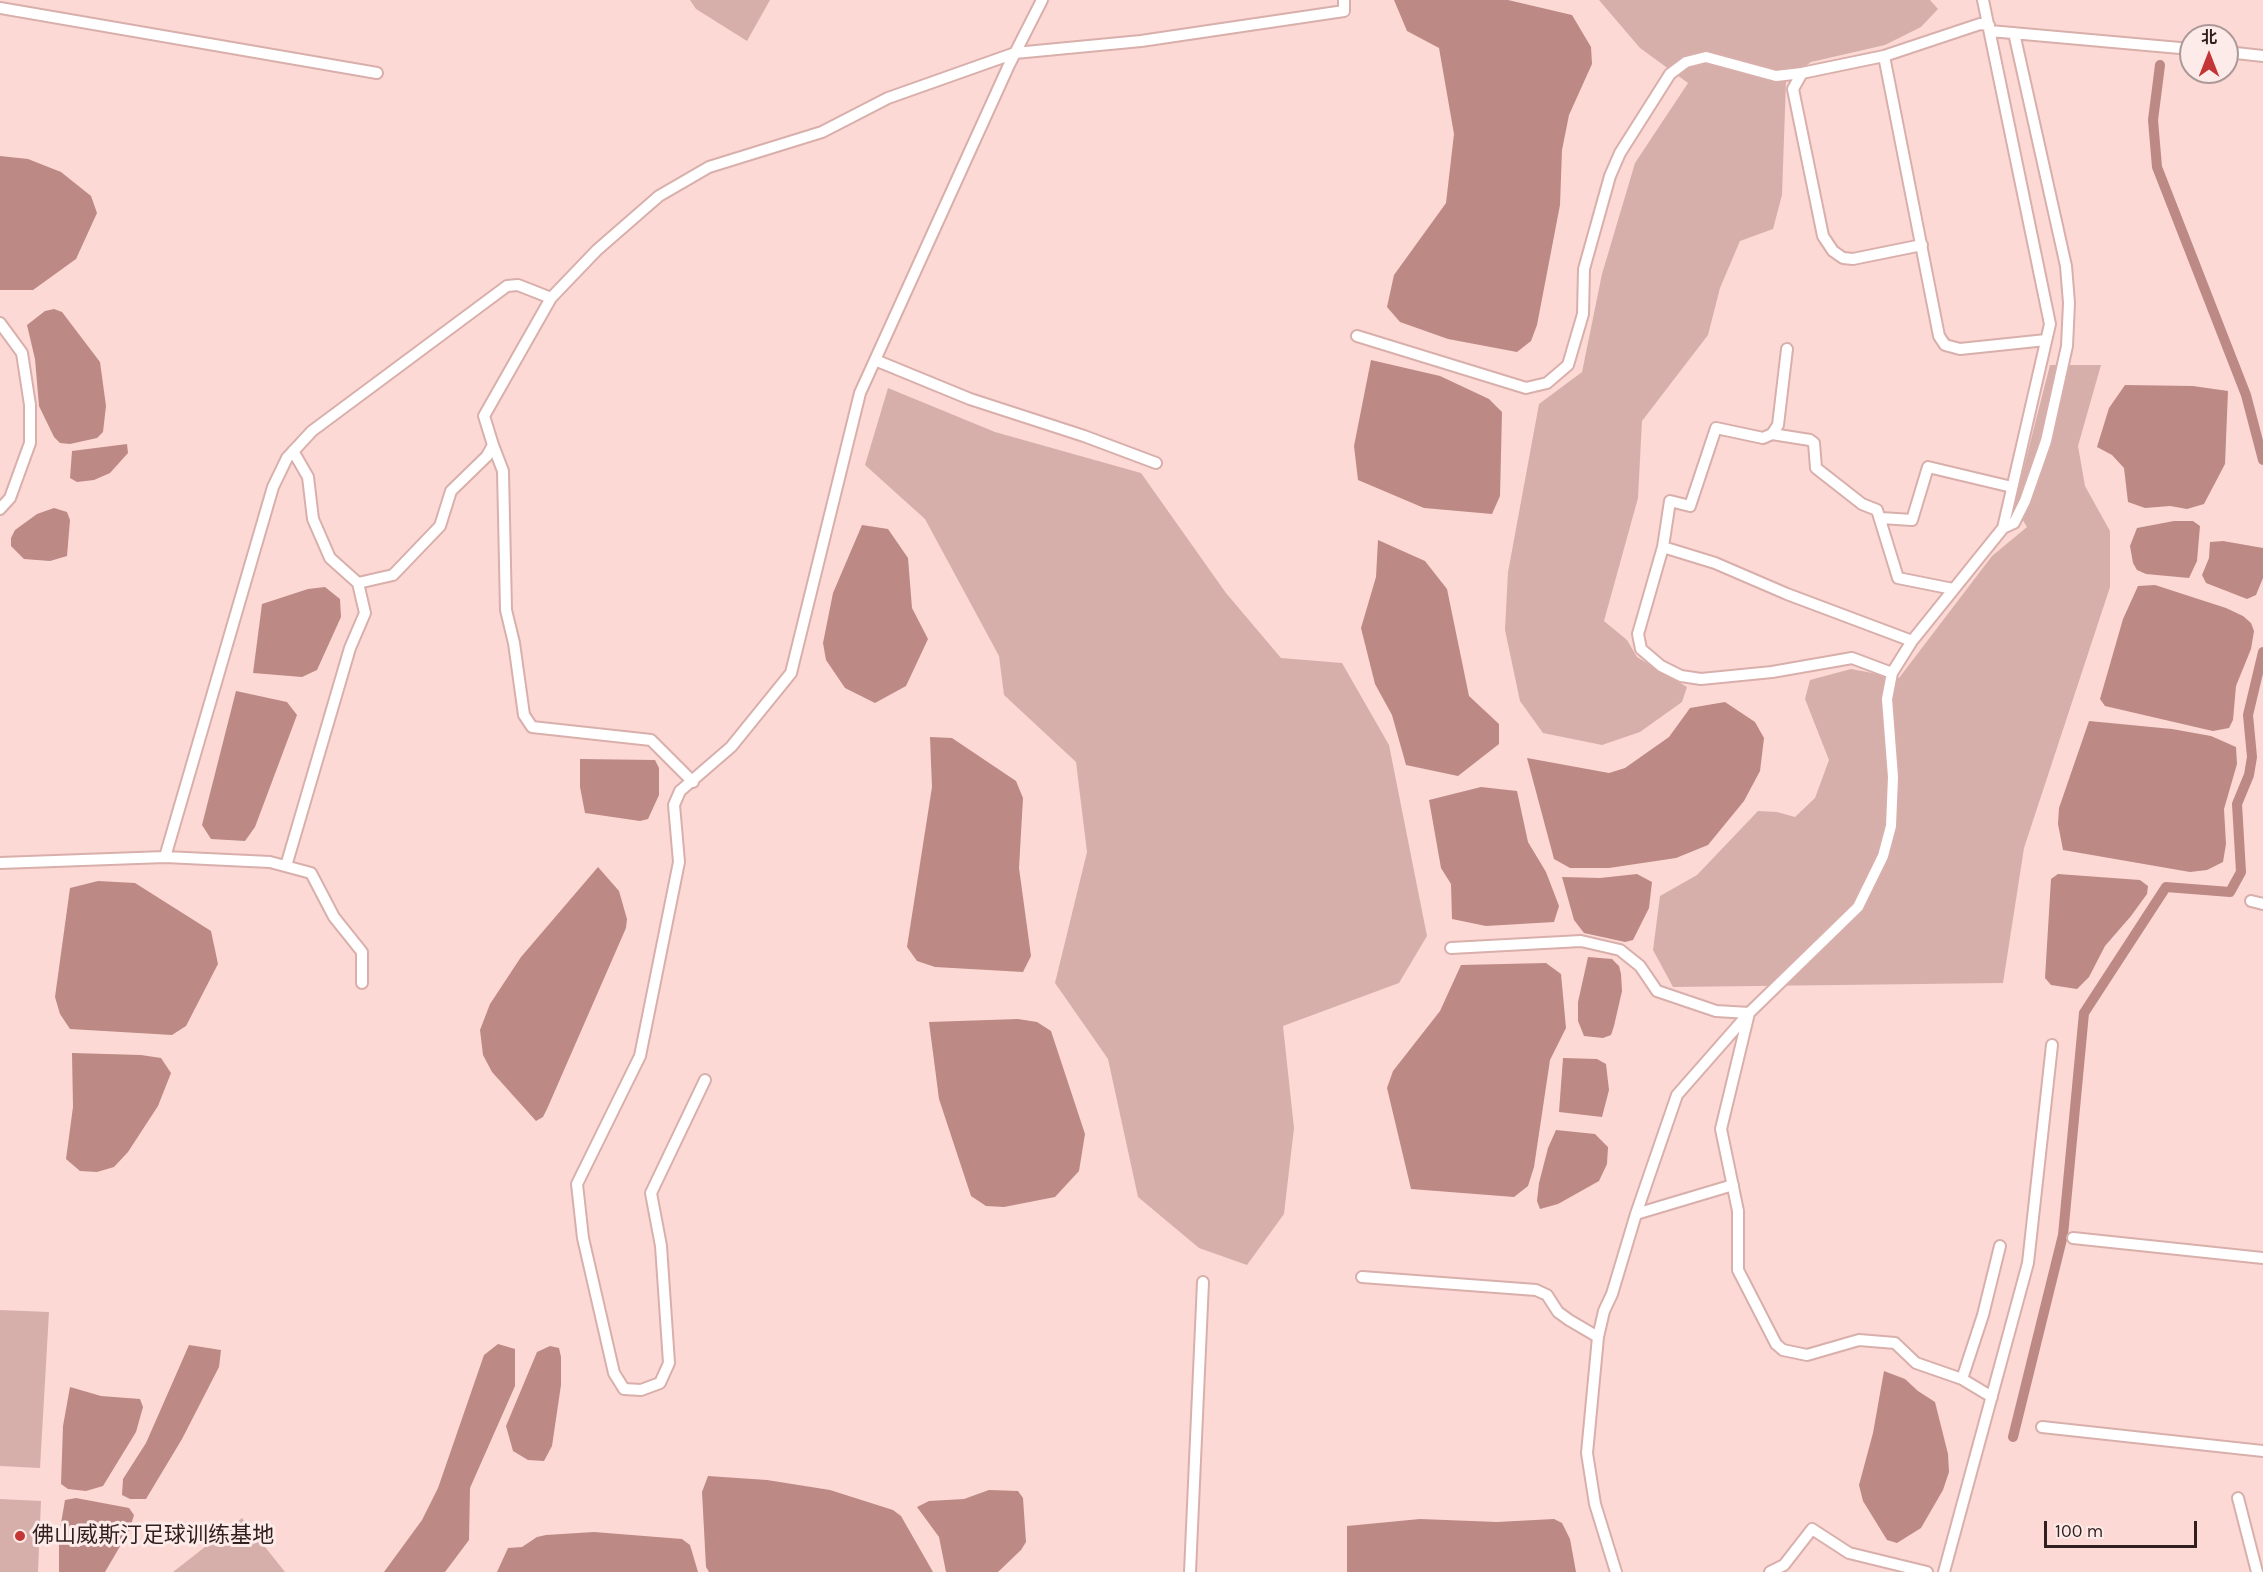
<!DOCTYPE html>
<html>
<head>
<meta charset="utf-8">
<style>
  body { margin:0 }
  #map { position:relative; width:2263px; height:1572px; overflow:hidden; background:#fcd9d5; font-family:Karla,"Noto Sans SC",sans-serif }
  canvas { display:block }
  .north { position:absolute; left:2179px; top:24px; width:60px; height:60px; box-sizing:border-box; background:#fdebe9; border:2px solid #ab9998; border-radius:50%; rotate:0deg; font-size:16px; font-weight:700; line-height:24px; text-align:center; color:#2f1f1e }
  .north::after { content:''; display:block; margin:auto; width:21px; height:27px; background:#c43535; clip-path:polygon(50% 0,100% 100%,50% 72%,0 100%) }
  .scale { position:absolute; left:2044px; top:1521px; width:153px; height:27px; box-sizing:border-box; border:3px solid #2f1f1e; border-top:0; padding-left:8px; font-size:18px; line-height:21px; white-space:nowrap; color:#2f1f1e; -webkit-text-stroke:4px #fdebe9; paint-order:stroke }
</style>
</head>
<body>
<div id="map">
<canvas width="2263" height="1572"></canvas>
<div class="north">北</div>
<div class="scale">100 m</div>
</div>
<script>
const g = document.querySelector('canvas').getContext('2d');
g.lineJoin = 'round';
function fill(path, color) { g.fillStyle = color; g.fill(path, 'evenodd'); }
const toPath = rows => new Path2D(rows.map(r => 'M' + r).join(''));
function trace(path, color, width, dash) { g.strokeStyle = color; g.lineWidth = width; g.lineCap = dash ? 'butt' : 'round'; g.setLineDash(dash || []); g.stroke(path); }
function label(font, color, halo, rows, align = 'center') {
  g.font = font + ' Karla,"Noto Sans SC",sans-serif'; g.lineWidth = 6; g.setLineDash([]); g.textBaseline = 'middle'; g.strokeStyle = halo; g.fillStyle = color; for (const [text, x, y, turn = 0] of rows) {
    g.save(); g.translate(x, y); g.rotate((+turn || 0) * Math.PI / 180); g.textAlign = isNaN(turn) ? turn : align; if (halo) g.strokeText(text, 0, 0); g.fillText(text, 0, 0); g.restore();
  }
}
fill(toPath([
  [690,0,770,0,747,41,696,9],
  [1599,0,1930,0,1938,9,1921,27,1885,45,1811,62,1786,81,1782,195,1773,229,1740,241,1720,288,1708,335,1642,421,1638,498,1604,621,1627,640,1637,657,1687,687,1682,702,1640,732,1602,745,1543,733,1520,701,1505,630,1508,572,1539,404,1582,372,1602,274,1635,163,1688,83,1640,48],
  [2050,365,2101,365,2078,446,2085,486,2110,531,2110,587,2024,848,2003,983,1673,987,1653,950,1660,896,1697,875,1758,811,1777,812,1795,817,1815,798,1829,760,1805,699,1810,680,1851,669,1899,678,1992,556,2027,527,2014,506],
  [888,388,995,432,1141,473,1226,593,1281,658,1342,663,1389,745,1427,936,1399,983,1283,1026,1294,1128,1284,1214,1247,1265,1199,1248,1138,1197,1108,1059,1055,983,1087,852,1076,762,1004,695,999,656,925,519,865,465],
  [0,1310,49,1312,40,1468,0,1466],
  [0,1499,41,1501,38,1572,0,1572],
  [242,1518,285,1572,173,1572]
]), '#d7afaa');
fill(toPath([
  [1394,0,1508,0,1572,15,1591,47,1592,64,1569,115,1562,150,1560,205,1537,325,1531,341,1517,352,1448,339,1400,322,1387,307,1394,275,1446,203,1454,134,1439,48,1407,31],
  [0,156,28,159,61,172,91,196,97,213,76,259,33,290,0,290],
  [54,309,62,312,100,362,106,406,103,432,97,438,70,444,60,443,54,437,39,406,35,359,27,325,45,311],
  [1371,360,1440,376,1489,399,1502,412,1500,496,1492,514,1424,508,1358,480,1354,446],
  [2125,385,2193,386,2228,391,2225,464,2204,504,2187,509,2170,506,2145,508,2128,502,2124,468,2112,455,2097,447,2109,408],
  [127,444,128,453,110,473,94,480,77,482,70,478,72,451],
  [54,508,67,512,70,520,67,556,50,561,24,559,11,546,11,538,15,530,37,514],
  [2174,521,2193,521,2200,526,2197,561,2189,578,2146,574,2137,570,2133,563,2130,546,2137,528],
  [862,525,888,529,908,558,912,608,928,639,906,686,875,703,845,688,826,660,823,643,833,593],
  [1378,540,1425,561,1447,589,1469,696,1499,724,1499,744,1458,776,1406,765,1392,715,1375,684,1361,628,1376,577],
  [2223,541,2263,548,2263,578,2256,595,2247,599,2206,583,2202,575,2209,558,2210,542],
  [2155,585,2226,608,2243,616,2251,623,2254,631,2251,649,2236,686,2233,720,2229,728,2213,731,2204,729,2105,706,2100,699,2123,619,2138,586],
  [325,587,340,599,341,617,317,670,302,677,253,673,262,604,308,589],
  [236,691,287,702,297,715,255,827,245,841,211,839,202,825],
  [1725,702,1755,722,1764,738,1760,771,1744,801,1708,845,1676,858,1609,868,1570,868,1554,859,1527,758,1609,773,1625,768,1669,737,1690,708],
  [2089,721,2172,729,2211,736,2236,747,2237,764,2224,809,2226,844,2223,862,2207,870,2190,872,2063,850,2058,824,2059,808],
  [930,737,952,738,1016,781,1023,798,1019,868,1031,956,1023,972,935,967,917,961,907,947,932,787],
  [580,759,655,760,659,768,659,795,648,819,640,821,585,813,580,787],
  [1481,787,1517,791,1528,842,1546,872,1559,906,1554,922,1486,926,1452,919,1451,884,1441,868,1429,800],
  [598,867,619,891,627,919,626,928,547,1109,543,1117,536,1121,492,1072,483,1055,480,1030,490,1004,521,957],
  [1637,874,1652,882,1649,908,1633,940,1625,942,1584,933,1574,920,1562,877,1600,878],
  [2058,874,2140,880,2148,886,2147,894,2131,916,2105,946,2089,977,2077,989,2051,985,2045,978,2051,879],
  [98,881,135,883,211,931,218,964,186,1026,172,1035,70,1029,60,1014,55,997,70,888],
  [1588,957,1612,959,1619,966,1621,974,1622,991,1614,1026,1611,1035,1603,1038,1584,1036,1578,1021,1578,1002],
  [1546,963,1561,974,1566,1028,1550,1060,1534,1167,1528,1186,1514,1197,1411,1189,1387,1088,1393,1071,1440,1011,1461,965],
  [1018,1019,1037,1022,1051,1031,1085,1134,1079,1171,1055,1197,1004,1207,986,1206,971,1196,939,1099,929,1022],
  [72,1053,141,1055,161,1058,171,1073,158,1106,128,1152,114,1167,97,1172,80,1171,66,1159,73,1107],
  [1563,1058,1597,1059,1606,1064,1609,1090,1602,1117,1559,1112],
  [1556,1130,1595,1134,1608,1147,1607,1164,1599,1181,1558,1204,1540,1209,1537,1201,1539,1183,1548,1148],
  [498,1344,515,1349,515,1386,470,1488,469,1540,445,1572,384,1572,422,1520,438,1488,484,1355],
  [189,1345,221,1350,219,1367,182,1439,146,1499,130,1499,122,1495,123,1479,146,1443],
  [550,1346,559,1348,561,1357,561,1385,552,1446,544,1461,528,1460,513,1451,506,1426,537,1352],
  [1884,1371,1905,1379,1918,1391,1935,1402,1948,1454,1949,1472,1943,1490,1921,1528,1897,1543,1887,1540,1863,1501,1859,1485,1873,1433],
  [70,1387,101,1396,140,1399,143,1407,136,1432,103,1486,86,1491,68,1489,61,1484,63,1426],
  [708,1476,767,1480,830,1490,893,1510,901,1516,933,1572,709,1572,706,1567,702,1492],
  [989,1490,1018,1491,1023,1498,1026,1542,1021,1550,998,1572,946,1572,939,1537,917,1507,929,1501,964,1499],
  [76,1498,129,1508,134,1515,129,1531,105,1572,59,1572,59,1535,65,1500],
  [1420,1519,1497,1522,1554,1519,1562,1523,1570,1539,1576,1572,1347,1572,1347,1526],
  [594,1532,682,1539,690,1545,698,1572,497,1572,508,1548,522,1547,537,1537,546,1535]
]), '#bd8984');
trace(toPath([
  [2160,65,2153,120,2157,167,2246,395,2263,460],
  [2013,1437,2063,1235,2084,1013,2166,887,2230,892,2241,872,2237,804,2249,775,2252,757,2248,715,2263,652]
]), '#bd8984', 10);
const minor = toPath([
  [0,8,377,73],
  [1990,31,2191,49],
  [2227,52,2263,56],
  [1884,56,1939,336,1945,345,1960,349,2046,340],
  [1802,73,1793,89,1823,236,1833,251,1843,258,1853,259,1922,245],
  [0,323,22,353,30,405,30,443,10,498,0,509],
  [1357,336,1526,388,1547,383,1568,365,1583,314,1584,269,1610,176,1620,153,1670,74,1686,62,1706,57,1776,76,1802,73,1884,56,1980,24,1989,25],
  [1787,349,1778,425,1772,434,1763,438,1716,428,1690,506,1670,501,1663,547,1638,634,1641,649,1661,666,1681,676,1701,679,1772,672,1852,658,1892,673],
  [875,360,970,399,1084,436,1156,463],
  [1772,434,1810,440,1814,443,1816,468,1862,504,1877,510,1898,578,1953,589],
  [493,445,503,471,506,610,514,643,524,715,532,727,651,740,693,782],
  [1881,518,1912,520,1928,467,2012,487],
  [2003,528,2014,523,2025,501,2046,441,2067,346,2069,303,2066,266,2014,33],
  [1663,547,1715,563,1787,594,1912,641],
  [358,583,393,575,440,526,451,491,487,456,493,445,484,416,551,298,597,250,659,196,709,167,822,132,888,98,1015,53,1141,41,1344,11,1344,0],
  [165,857,273,487,287,458,312,431,507,286,518,285,551,298],
  [0,863,165,857,270,862,311,873,334,917,362,952,362,983],
  [286,866,350,648,365,613,358,583,330,558,313,519,308,477,293,451],
  [2251,901,2263,904],
  [1451,948,1581,941,1620,950,1640,966,1657,991,1716,1011,1749,1013,1721,1129,1738,1211,1738,1270,1776,1344,1783,1350,1807,1355,1859,1340,1895,1343,1916,1363,1962,1379,1992,1397],
  [705,1080,651,1193,661,1246,669,1363,660,1383,641,1390,624,1389,614,1373,583,1238,577,1184,640,1056,679,862,674,805,680,791,731,747,791,673,860,393,1009,65,1042,0],
  [1636,1214,1733,1185],
  [2073,1238,2263,1258],
  [1362,1277,1536,1290,1547,1295,1558,1312,1569,1320,1598,1337],
  [1962,1379,1983,1315,2000,1246],
  [2042,1427,2263,1451],
  [2238,1498,2257,1572],
  [1190,1572,1203,1282],
  [1616,1572,1595,1504,1587,1453,1598,1337,1604,1311,1612,1294,1636,1214,1677,1095,1749,1013,1858,907,1883,856,1891,826,1893,777,1887,699,1892,673,1912,641,2003,528,2050,324,1983,0],
  [1770,1572,1784,1565,1812,1529,1849,1553,1927,1572],
  [1944,1572,2028,1263,2052,1045]
]);
trace(minor, '#d9afab', 14);
trace(minor, '#fff', 10);
for (const [x, y, r, color] of [
  [20,1536,6,"#c43535"]
]) { const dot = new Path2D(); dot.arc(x, y, r, 0, 2 * Math.PI); g.fillStyle = color; g.fill(dot); trace(dot, '#fdebe9', 2); }
label('22px', '#2f1f1e', '#fdebe9', [
  ["佛山威斯汀足球训练基地",32,1536]
], 'left');
</script>
</body>
</html>
